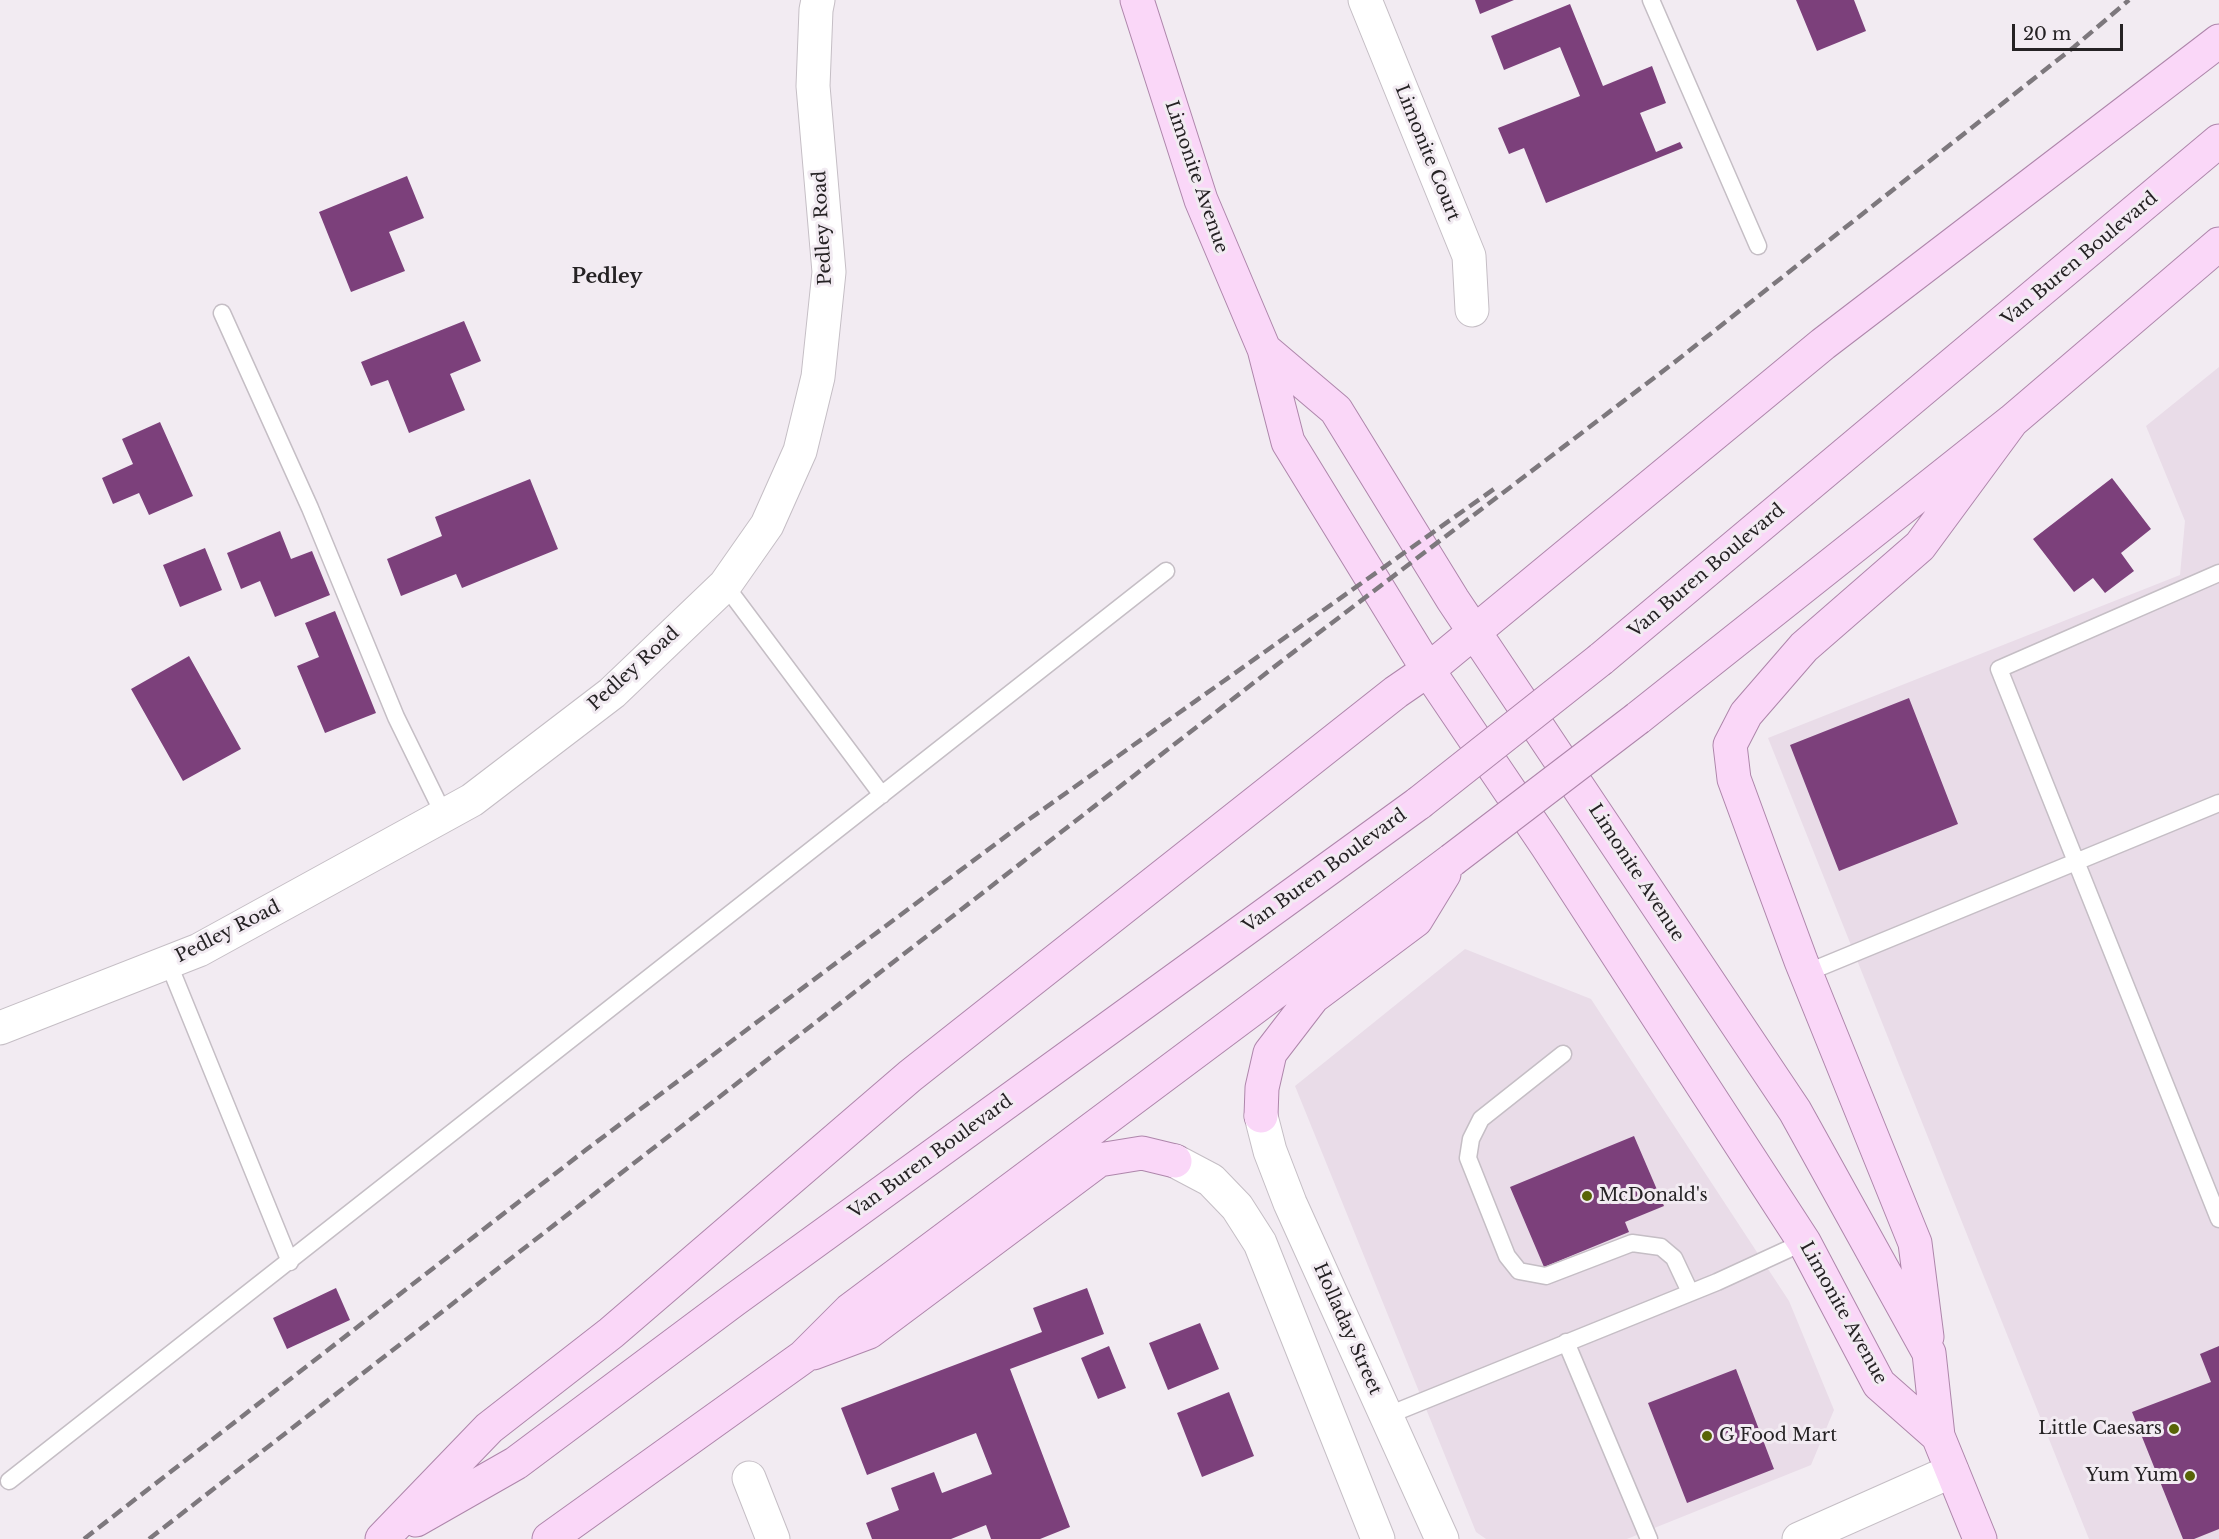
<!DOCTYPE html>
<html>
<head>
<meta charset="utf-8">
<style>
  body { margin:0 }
  #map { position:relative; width:2219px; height:1539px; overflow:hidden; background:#f2ebf2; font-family:"Libre Baskerville",serif }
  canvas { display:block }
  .scale { position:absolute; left:2012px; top:24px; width:111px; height:27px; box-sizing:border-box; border:3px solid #252224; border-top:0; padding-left:8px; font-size:18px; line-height:21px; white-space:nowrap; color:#252224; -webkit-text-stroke:4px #f2ebf2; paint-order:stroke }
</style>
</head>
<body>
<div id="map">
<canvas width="2219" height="1539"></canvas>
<div class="scale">20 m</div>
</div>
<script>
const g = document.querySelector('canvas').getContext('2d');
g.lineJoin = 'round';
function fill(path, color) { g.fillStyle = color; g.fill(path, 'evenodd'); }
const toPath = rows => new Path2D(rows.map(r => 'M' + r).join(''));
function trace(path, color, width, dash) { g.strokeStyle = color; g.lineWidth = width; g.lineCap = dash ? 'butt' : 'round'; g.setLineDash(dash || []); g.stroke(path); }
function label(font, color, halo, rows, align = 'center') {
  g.font = font + ' "Libre Baskerville",serif'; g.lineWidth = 6; g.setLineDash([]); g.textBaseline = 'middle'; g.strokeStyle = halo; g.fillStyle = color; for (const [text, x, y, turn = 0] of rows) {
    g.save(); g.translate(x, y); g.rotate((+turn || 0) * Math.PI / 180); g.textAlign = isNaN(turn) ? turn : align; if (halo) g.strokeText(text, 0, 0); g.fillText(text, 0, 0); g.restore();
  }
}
fill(toPath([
  [2219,367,2219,1539,2089,1539,1768,738,2180,575,2185,521,2146,426],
  [1465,949,1591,999,1789,1301,1834,1410,1811,1465,1627,1539,1486,1539,1476,1532,1295,1086]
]), '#e9dce8');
fill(toPath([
  [1475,0,1514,0,1480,14],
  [1796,0,1854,0,1866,31,1817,51],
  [1570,4,1603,86,1652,66,1666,103,1640,113,1656,152,1680,142,1683,148,1546,203,1524,148,1509,154,1498,128,1580,96,1560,47,1504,70,1491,36],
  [407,176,424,218,389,232,405,271,351,292,319,212],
  [464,321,481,361,450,374,465,410,409,433,388,380,371,386,361,362],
  [160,422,193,496,149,515,139,493,113,504,102,478,133,464,122,439],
  [2112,478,2151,529,2121,553,2134,571,2105,593,2093,578,2074,592,2033,539],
  [530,479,558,549,462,588,456,574,401,596,387,559,442,536,435,517],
  [280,531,291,559,312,551,330,595,275,617,260,581,241,589,227,553],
  [205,548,222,590,180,607,163,565],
  [335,611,376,713,325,733,297,666,319,657,305,623],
  [189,656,241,749,183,781,131,689],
  [1909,698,1958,824,1839,871,1790,745],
  [1634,1136,1664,1206,1625,1222,1629,1232,1544,1267,1510,1187],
  [336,1288,350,1320,287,1349,273,1318],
  [1087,1288,1104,1334,1010,1369,1070,1527,1040,1539,991,1539,986,1525,951,1539,872,1539,866,1523,899,1510,891,1488,934,1472,942,1493,992,1474,976,1433,867,1475,841,1408,1042,1332,1033,1308],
  [1200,1323,1219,1369,1168,1390,1149,1343],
  [1109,1346,1126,1388,1098,1399,1081,1358],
  [2219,1346,2219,1529,2194,1539,2183,1539,2132,1412,2211,1382,2200,1354],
  [1736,1369,1774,1469,1687,1503,1648,1403],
  [1229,1392,1254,1456,1202,1477,1177,1413]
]), '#7c407b');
const service = toPath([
  [1651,0,1758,246],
  [222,313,310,508,396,717,444,815],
  [2219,573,1999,669,2219,1219],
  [725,585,882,795],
  [168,962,290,1262],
  [1806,973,2219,803],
  [1563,1054,1481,1119,1471,1139,1468,1158,1507,1256,1519,1271,1546,1276,1632,1243,1661,1247,1674,1258,1690,1292],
  [1566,1342,1649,1539],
  [1386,1416,1717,1282,1804,1242],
  [9,1481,1166,571]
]);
const minor = toPath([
  [1365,0,1469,256,1472,310],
  [1261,1116,1270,1151,1290,1203,1442,1539],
  [1175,1161,1211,1180,1237,1207,1260,1243,1378,1539],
  [749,1478,773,1539],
  [1799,1539,1952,1471]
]);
const tertiary = toPath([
  [0,1028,199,950,472,800,612,693,725,585,767,525,800,451,818,377,829,272,813,86,816,10,818,0]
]);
const primary = toPath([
  [1137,0,1201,200,1264,349,1288,442,1428,670,1547,846,1804,1242,1879,1384,1938,1436],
  [1264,349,1336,410,1453,600,1795,1111,1929,1353,1938,1436,1980,1539],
  [1601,659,2219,141],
  [1638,718,2012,421,2219,244],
  [1261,1116,1262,1088,1270,1053,1313,997,1416,920,1444,874],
  [1927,1337,1915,1243,1801,961,1760,850,1734,779,1730,745,1746,714,1804,647,1920,546,2012,421],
  [813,1353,869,1332,1099,1160,1142,1153,1175,1161],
  [416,1520,516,1463,734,1300,1419,803],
  [382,1539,489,1428,611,1333,910,1076,1396,692,1428,670,1823,344,2219,41],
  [549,1539,803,1357,850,1310,1452,860]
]);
trace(service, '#c5bec5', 19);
trace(minor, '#c5bec5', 35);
trace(tertiary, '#c5bec5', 35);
trace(primary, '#ae86ab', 35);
trace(service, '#fff', 16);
trace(minor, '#fff', 33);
trace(tertiary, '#fff', 33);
trace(primary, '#fad7f8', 33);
trace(toPath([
  [84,1539,587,1149,1021,825,1494,489],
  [149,1539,1287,657,1671,365,2074,47,2129,0]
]), '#7d787d', 4.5, [12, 6]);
const primaryBridge = toPath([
  [1419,803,1601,659],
  [1452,860,1638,718]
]);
trace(primaryBridge, '#ae86ab', 35, []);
trace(primaryBridge, '#fad7f8', 33);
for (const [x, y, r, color] of [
  [1587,1196,6,"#586407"],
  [2174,1429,6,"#586407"],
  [1707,1436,6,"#586407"],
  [2190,1476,6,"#586407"]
]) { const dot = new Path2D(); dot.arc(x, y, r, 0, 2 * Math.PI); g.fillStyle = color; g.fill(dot); trace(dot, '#f2ebf2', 2); }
label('18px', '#252224', '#f2ebf2', [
  ["Limonite Court",1427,153,68],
  ["Limonite Avenue",1196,177,71],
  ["Pedley Road",823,228,-93],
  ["Van Buren Boulevard",2080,259,-40],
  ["Van Buren Boulevard",1707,571,-40],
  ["Pedley Road",634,669,-42],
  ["Van Buren Boulevard",1325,871,-36],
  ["Limonite Avenue",1636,873,57],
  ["Pedley Road",228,932,-27],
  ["Van Buren Boulevard",931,1157,-36],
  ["Limonite Avenue",1843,1313,61],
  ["Holladay Street",1347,1329,66]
]);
label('18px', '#252224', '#f2ebf2', [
  ["McDonald's",1599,1196],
  ["Little Caesars",2162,1429,"right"],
  ["G Food Mart",1719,1436],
  ["Yum Yum",2178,1476,"right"]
], 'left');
label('bold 20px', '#252224', '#f2ebf2', [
  ["Pedley",607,277]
]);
</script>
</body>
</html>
